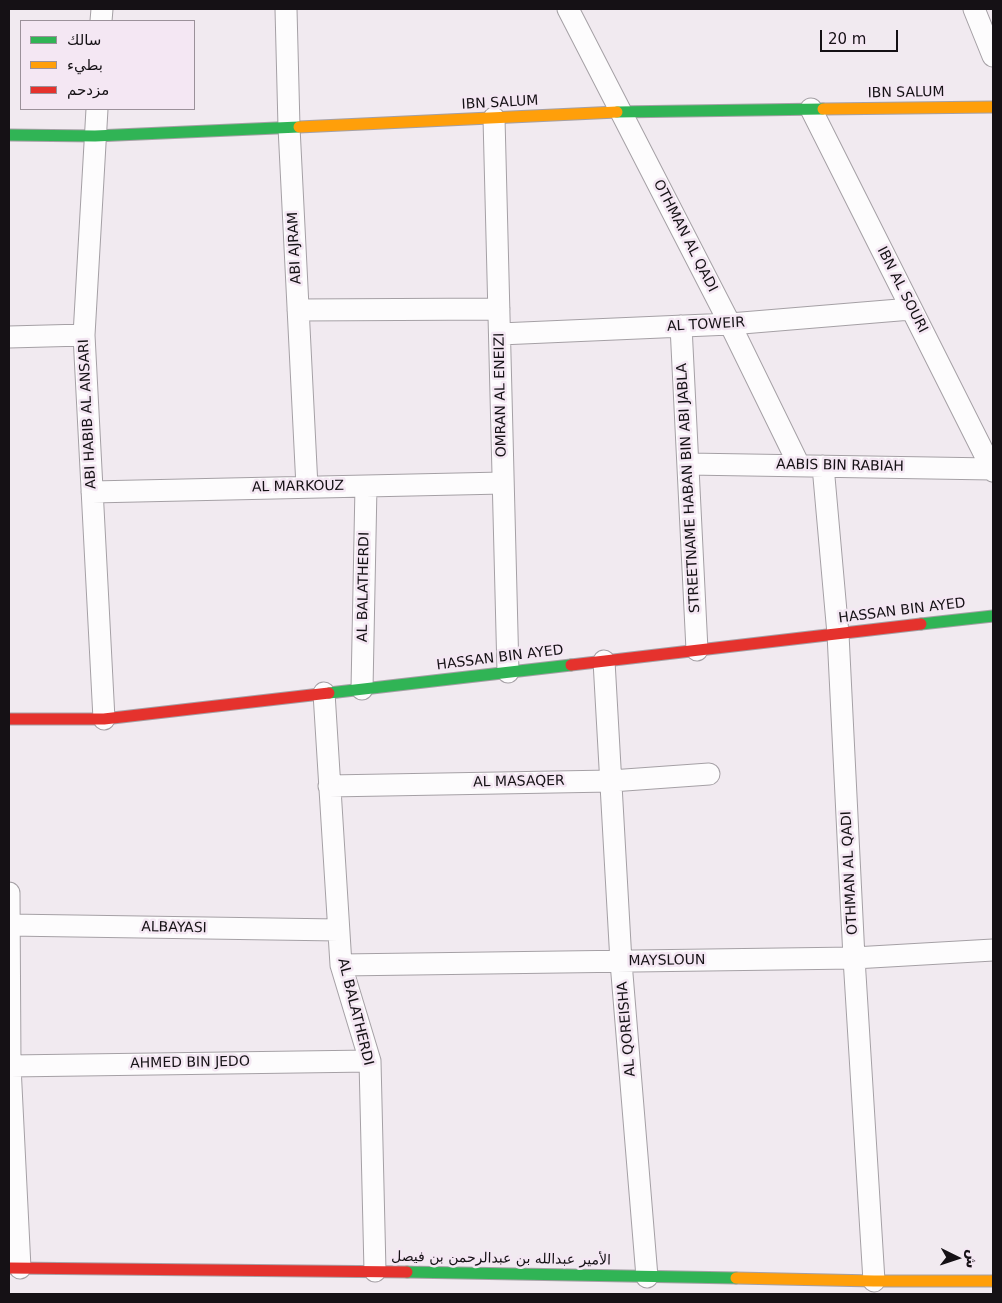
<!DOCTYPE html>
<html>
<head>
<meta charset="utf-8">
<style>
  body { margin:0 }
  #map { position:relative; width:1002px; height:1303px; overflow:hidden; background:#f1eaf0; font-family:"DejaVu Sans",Vazirmatn,sans-serif }
  canvas { display:block }
  .frame { position:absolute; inset:0; border:10px solid #151115; pointer-events:none }
  .legend { position:absolute; left:20px; top:20px; width:175px; height:90px; box-sizing:border-box; background:#f4e7f3; border:1px solid #9b919a; margin:0; padding:6px 9px; list-style:none; font-size:15px; color:#151115 }
  .legend li { display:flex; align-items:center; gap:10px; height:25px }
  .legend b { width:25px; border:1px solid #9b919a }
  .north { position:absolute; left:932px; top:1233px; width:50px; height:50px; -webkit-text-stroke:4px #f4e7f3; paint-order:stroke; rotate:94deg; font-size:14px; font-weight:700; line-height:20px; text-align:center; color:#151115 }
  .north::after { content:''; display:block; margin:auto; width:18px; height:22px; background:#151115; clip-path:polygon(50% 0,100% 100%,50% 72%,0 100%) }
  .scale { position:absolute; left:820px; top:30px; width:78px; height:22px; box-sizing:border-box; border:2px solid #151115; border-top:0; padding-left:6px; font-size:15px; line-height:18px; white-space:nowrap; color:#151115; -webkit-text-stroke:4px #f4e7f3; paint-order:stroke }
</style>
</head>
<body>
<div id="map">
<canvas width="1002" height="1303"></canvas>
<div class="frame"></div>
<ul class="legend">
<li><b style="height:6px;background:#30b455"></b>سالك</li>
<li><b style="height:6px;background:#ff9f0a"></b>بطيء</li>
<li><b style="height:6px;background:#e5322d"></b>مزدحم</li>
</ul>
<div class="north">ش</div>
<div class="scale">20 m</div>
</div>
<script>
const g = document.querySelector('canvas').getContext('2d');
g.lineJoin = 'round';
const toPath = rows => new Path2D(rows.map(r => 'M' + r).join(''));
function trace(path, color, width, dash) { g.strokeStyle = color; g.lineWidth = width; g.lineCap = dash ? 'butt' : 'round'; g.setLineDash(dash || []); g.stroke(path); }
function label(font, color, halo, rows, align = 'center') {
  g.font = font + ' "DejaVu Sans",Vazirmatn,sans-serif'; g.lineWidth = 5; g.setLineDash([]); g.textBaseline = 'middle'; g.strokeStyle = halo; g.fillStyle = color; for (const [text, x, y, turn = 0] of rows) {
    g.save(); g.translate(x, y); g.rotate((+turn || 0) * Math.PI / 180); g.textAlign = isNaN(turn) ? turn : align; if (halo) g.strokeText(text, 0, 0); g.fillText(text, 0, 0); g.restore();
  }
}
const street = toPath([
  [286,9,289,127,307,487],
  [568,9,730,324,799,465],
  [974,9,993,56],
  [101,21,102,9],
  [97,109,84,335,104,719],
  [811,109,993,471],
  [494,118,508,672],
  [298,310,499,309],
  [681,326,697,650],
  [500,334,730,324,911,309],
  [9,337,84,335],
  [688,464,992,469],
  [823,466,838,634,854,958,874,1281],
  [92,492,503,483],
  [604,661,621,962,647,1277],
  [362,689,366,486],
  [324,693,341,965,370,1061,375,1271],
  [329,786,611,781,709,774],
  [9,893,10,1066,20,1268],
  [9,925,338,930],
  [341,965,854,958,993,950],
  [10,1066,370,1061]
]);
const fast = toPath([
  [617,112,823,109],
  [9,135,95,136,299,127],
  [921,624,993,616],
  [329,693,571,665],
  [407,1272,736,1278]
]);
const slow = toPath([
  [823,109,993,107],
  [299,127,617,112],
  [736,1278,874,1281,993,1281]
]);
const jam = toPath([
  [571,665,921,624],
  [9,719,104,719,329,693],
  [9,1268,407,1272]
]);
trace(street, '#a5a0a5', 23);
trace(fast, '#a5a0a5', 13);
trace(slow, '#a5a0a5', 13);
trace(jam, '#a5a0a5', 13);
trace(street, '#fdfcfd', 21);
trace(fast, '#30b455', 11);
trace(slow, '#ff9f0a', 11);
trace(jam, '#e5322d', 11);
label('14px', '#151115', '#f4e7f3', [
  ["IBN SALUM",906,93,-1],
  ["IBN SALUM",500,103,-3],
  ["OTHMAN AL QADI",685,236,63],
  ["ABI AJRAM",295,248,-93],
  ["IBN AL SOURI",902,290,63],
  ["AL TOWEIR",706,325,-3],
  ["OMRAN AL ENEIZI",501,395,-91],
  ["ABI HABIB AL ANSARI",88,414,-93],
  ["AABIS BIN RABIAH",840,466,1],
  ["AL MARKOUZ",298,487,-1],
  ["STREETNAME HABAN BIN ABI JABLA",689,488,-93],
  ["AL BALATHERDI",364,587,-89],
  ["HASSAN BIN AYED",902,611,-7],
  ["HASSAN BIN AYED",500,658,-7],
  ["AL MASAQER",519,782,-1],
  ["OTHMAN AL QADI",850,873,-93],
  ["ALBAYASI",174,928,1],
  ["MAYSLOUN",667,961,-1],
  ["AL BALATHERDI",355,1012,76],
  ["AL QOREISHA",627,1029,-95],
  ["AHMED BIN JEDO",190,1063,-1],
  ["الأمير عبدالله بن عبدالرحمن بن فيصل",501,1259,1]
]);
</script>
</body>
</html>
